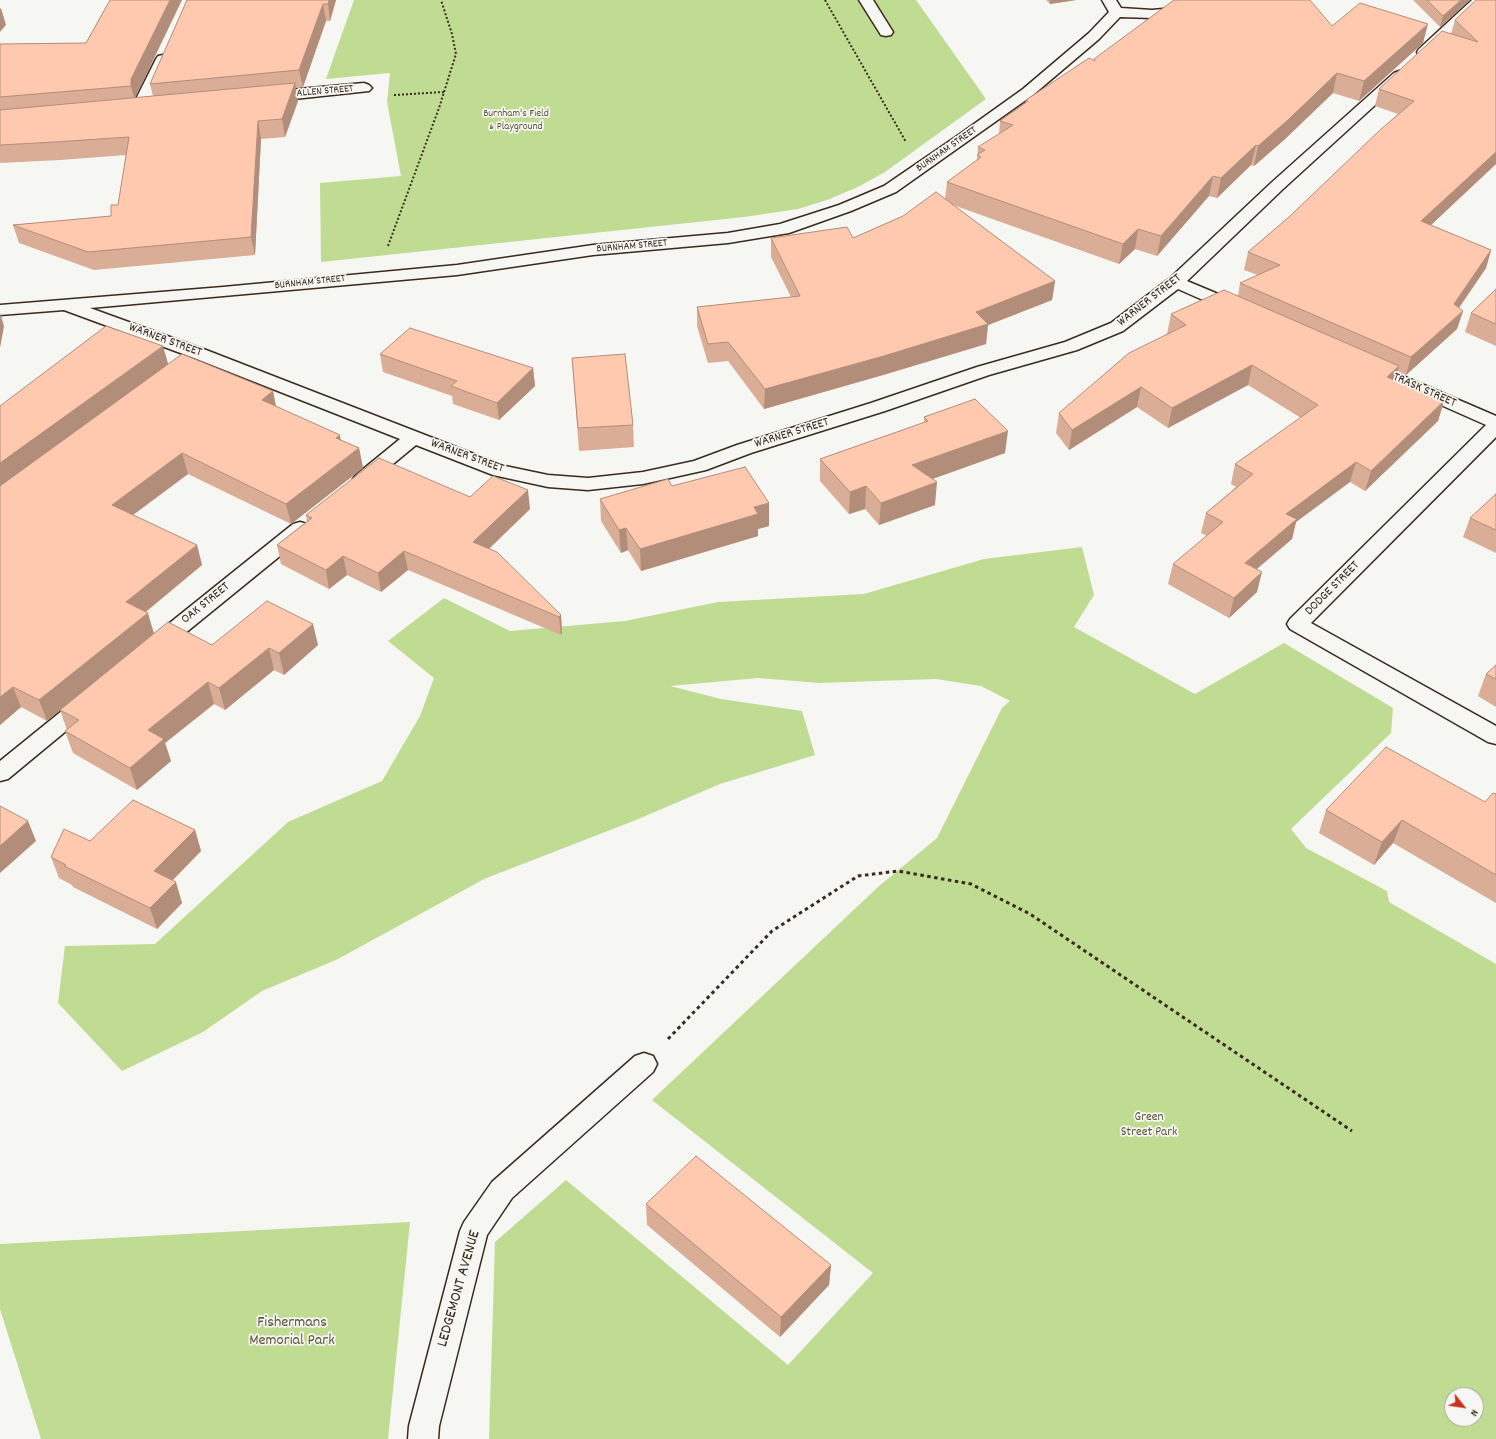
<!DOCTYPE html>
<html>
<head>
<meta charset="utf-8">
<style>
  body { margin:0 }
  #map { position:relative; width:1496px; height:1439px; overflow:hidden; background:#f6f6f2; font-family:Dekko,sans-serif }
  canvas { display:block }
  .north { position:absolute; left:1444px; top:1387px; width:40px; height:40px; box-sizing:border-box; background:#f6f6f2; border:1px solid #aba49d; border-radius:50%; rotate:120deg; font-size:11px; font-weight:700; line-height:16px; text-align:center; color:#3b2a1e }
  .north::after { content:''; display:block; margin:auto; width:14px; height:18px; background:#c8321e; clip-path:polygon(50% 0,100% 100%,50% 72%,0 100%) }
</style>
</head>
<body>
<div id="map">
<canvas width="1496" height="1439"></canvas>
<div class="north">N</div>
</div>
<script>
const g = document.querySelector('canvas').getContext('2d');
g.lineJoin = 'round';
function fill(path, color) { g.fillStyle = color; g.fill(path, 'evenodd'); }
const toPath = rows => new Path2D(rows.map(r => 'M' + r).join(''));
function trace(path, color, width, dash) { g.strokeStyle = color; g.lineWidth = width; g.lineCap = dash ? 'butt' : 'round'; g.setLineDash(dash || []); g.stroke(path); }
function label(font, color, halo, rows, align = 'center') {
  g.font = font + ' Dekko,sans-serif'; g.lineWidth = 3.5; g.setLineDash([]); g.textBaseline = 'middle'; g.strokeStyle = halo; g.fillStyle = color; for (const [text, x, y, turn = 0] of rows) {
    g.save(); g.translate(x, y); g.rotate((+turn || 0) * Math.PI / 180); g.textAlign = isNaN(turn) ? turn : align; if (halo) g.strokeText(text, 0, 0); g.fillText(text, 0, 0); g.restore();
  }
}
fill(toPath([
  [354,0,916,0,986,99,885,172,858,187,827,200,798,209,744,217,321,262,320,183,401,176,387,102,390,73,326,79],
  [1082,547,1094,595,1074,627,1195,694,1284,643,1393,708,1391,733,1291,829,1306,848,1387,891,1389,902,1496,964,1496,1439,489,1439,495,1242,566,1180,788,1365,873,1273,652,1100,878,887,937,838,1002,708,1010,701,981,686,936,679,820,683,758,678,670,686,721,699,802,711,815,755,720,784,636,820,484,879,338,959,262,991,203,1032,122,1071,58,1003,65,946,155,944,288,822,382,781,420,716,434,678,388,641,444,598,510,631,625,621,718,602,864,594,984,559],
  [1452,1395,1476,1395,1476,1419,1452,1419],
  [410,1222,388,1439,41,1439,0,1309,0,1244]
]), '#c0dc93');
const minor = toPath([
  [859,0,873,0,893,32,891,35,886,36,881,35,859,0],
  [1102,0,1116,0,1121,8,1152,10,1185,7,1190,8,1192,11,1190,14,1185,15,1152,18,1120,17,1099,39,1033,95,896,192,851,211,789,233,728,243,593,255,457,275,90,308,206,350,505,466,548,475,588,478,643,472,694,461,737,445,871,403,977,367,1065,342,1111,323,1170,278,1271,183,1394,73,1399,71,1404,73,1407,76,1283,189,1187,281,1242,304,1245,308,1242,312,1236,313,1230,312,1178,289,1123,331,1077,350,989,375,885,411,751,453,706,470,643,484,588,490,548,487,493,475,416,445,370,483,363,485,356,483,353,479,356,475,400,439,194,358,64,310,0,315,0,305,223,287,457,265,593,245,728,233,780,224,839,205,884,186,960,134,1023,89,1089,33,1109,12,1102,0],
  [1472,0,1487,0,1429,55,1424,56,1419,55,1417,52,1419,49,1472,0],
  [163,55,168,56,170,59,153,97,152,109,149,112,144,114,139,112,136,109,137,97,156,59,158,56,163,55],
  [364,83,369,85,372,88,369,91,266,102,261,100,258,97,261,94,266,92,364,83],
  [1368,361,1496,416,1496,437,1311,623,1496,726,1496,744,1488,742,1290,629,1287,624,1290,619,1486,425,1362,370,1359,366,1362,362,1368,361],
  [300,522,307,524,310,529,307,534,162,652,154,654,146,652,143,647,146,642,293,524,300,522],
  [87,694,95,697,98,702,95,707,8,779,0,781,0,761,79,697,87,694],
  [644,1053,653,1056,657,1064,653,1072,512,1198,487,1235,439,1426,438,1439,408,1439,409,1426,460,1231,464,1222,492,1182,635,1056,644,1053]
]);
trace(minor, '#3b2a1e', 3);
trace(toPath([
  [825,0,906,142],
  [394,95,444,92],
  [388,246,439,108,456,54,452,34,441,0]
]), '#3b2a1e', 2, [2, 2]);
trace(toPath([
  [668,1039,772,931,858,876,898,871,971,884,1030,914,1352,1131]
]), '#3b2a1e', 3, [3.5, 3.5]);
fill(minor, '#f6f6f2');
fill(toPath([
  [110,0,136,98,153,96,150,84,187,0,336,0,330,21,326,21,303,87,295,88,298,101,285,137,261,139,255,255,94,270,19,243,13,225,111,216,118,205,126,155,60,160,0,163,0,44,86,43],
  [1046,0,1076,0,1050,4],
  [1413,0,1470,0,1440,27],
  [1476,0,1496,164,1431,225,1491,250,1486,268,1459,308,1463,311,1457,329,1406,375,1398,371,1395,380,1444,401,1438,421,1365,491,1350,482,1296,522,1292,539,1257,569,1257,592,1229,618,1168,584,1173,564,1207,536,1201,533,1206,513,1236,487,1231,484,1235,464,1301,418,1248,385,1168,428,1137,407,1069,450,1056,433,1059,413,1167,334,1171,314,1238,296,1240,283,1258,275,1244,270,1248,252,1289,217,1398,114,1375,106,1379,89,1451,34,1455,20],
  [1332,26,1423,43,1359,101,1333,93,1284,140,1254,166,1251,165,1217,198,1209,196,1157,256,1135,249,1119,264,953,205,1055,281,1052,300,988,325,986,344,883,375,764,409,728,361,708,363,697,326,697,307,791,297,771,257,771,238,853,238,945,199,947,182,977,160,978,147,999,134,1000,121,1025,103,1026,100,1094,60,1094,59],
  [1496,289,1496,346,1465,332,1471,313],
  [380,354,533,368,535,386,499,420,453,404,452,396,383,372],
  [572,358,633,425,634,447,579,451],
  [168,364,273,391,276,407,340,440,359,448,363,468,291,524,188,474,133,515,197,545,202,565,146,612,154,633,212,645,318,645,284,675,274,670,225,710,214,704,165,743,171,761,137,790,73,753,65,731,67,730,60,710,47,721,21,707,0,725,0,406],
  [924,417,1005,453,932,479,935,505,879,525,865,509,849,514,820,481,820,459,924,423],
  [672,486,769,526,758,529,758,536,641,571,628,550,621,553,601,521,600,499],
  [1496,494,1496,553,1463,537,1470,518],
  [470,497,530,509,489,549,561,615,562,633,561,635,408,570,381,592,347,575,329,589,281,564,277,545,307,521,306,515],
  [1496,665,1496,707,1478,696,1486,674],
  [1496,794,1496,903,1393,843,1374,865,1319,833,1326,810,1485,802],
  [195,830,201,851,173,880,182,903,157,929,73,887,72,885,59,878,51,857,90,841],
  [646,1204,831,1265,829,1285,780,1337,647,1225]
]), '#daad96');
fill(toPath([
  [170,0,182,0,136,96,136,104,131,86,131,79],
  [329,0,336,0,330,21,328,4],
  [1050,0,1076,0,1050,4],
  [1461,0,1470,0,1440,27,1443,16],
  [323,4,326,21,303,87,299,70],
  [1,8,6,25,0,32,0,9],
  [1428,24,1423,43,1359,101,1364,81],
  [1337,73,1333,93,1284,140,1254,166,1258,146],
  [295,83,298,101,285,137,282,119],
  [258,121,261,139,255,255,251,237],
  [1256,145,1251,165,1217,198,1221,178],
  [1496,152,1496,164,1416,239,1421,221],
  [1213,176,1209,196,1157,256,1161,236],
  [1138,229,1135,249,1119,264,1123,244],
  [1491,250,1486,268,1449,322,1454,304],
  [1055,281,1052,300,988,325,986,344,883,375,764,409,765,389,976,312],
  [1463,311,1457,329,1406,375,1411,357],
  [0,313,4,326,0,348],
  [163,346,169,367,0,489,0,463],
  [1252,365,1248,385,1168,428,1172,408],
  [1399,366,1394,386,1387,377],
  [533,368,535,386,499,420,497,403],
  [1141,387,1137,407,1069,450,1072,430],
  [273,391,277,412,262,400],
  [1444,401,1438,421,1365,491,1371,471],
  [1008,431,1005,453,910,487,912,465],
  [340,435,343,456,336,438],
  [359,448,363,468,291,524,286,504],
  [182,453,188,474,118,526,112,505],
  [1356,462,1350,482,1296,522,1292,539,1240,583,1245,563,1286,514],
  [937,482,935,505,879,525,881,503],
  [866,486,865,509,849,514,850,492],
  [528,490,530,509,476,561,473,542],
  [769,503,769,526,758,529,758,536,641,571,640,549,754,507],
  [626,528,628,550,621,553,619,530],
  [197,545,202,565,133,622,126,602],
  [404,551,408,570,381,592,378,573],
  [343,556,347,575,329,589,326,570],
  [1262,572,1257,592,1229,618,1234,598],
  [148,613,154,634,47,721,39,700],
  [561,615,562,633,561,635,559,617],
  [313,624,318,645,284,675,279,653],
  [269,648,274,670,225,710,219,688],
  [208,682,214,704,165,743,171,761,137,790,130,768,148,730],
  [13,687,21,707,0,725,0,697],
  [1402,820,1393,843,1374,865,1382,842],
  [28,821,36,841,0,873,0,846],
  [195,830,201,851,161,892,154,871],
  [176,882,182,903,157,929,150,908],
  [831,1265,829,1285,780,1337,781,1317]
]), '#b28d7a');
const building = toPath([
  [110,0,170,0,131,79,131,86,0,97,0,44,86,43,110,0],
  [187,0,329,0,328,4,323,4,299,70,150,84,187,0],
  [1174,0,1310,0,1332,26,1360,3,1428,24,1364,81,1337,73,1288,120,1258,146,1256,145,1221,178,1213,176,1161,236,1138,229,1123,244,947,182,981,157,977,155,985,150,978,147,1013,125,1000,121,1028,101,1026,100,1089,58,1095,61,1094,59,1174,0],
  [1427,0,1461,0,1443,16,1427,0],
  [1476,0,1496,0,1496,152,1421,221,1491,250,1454,304,1463,311,1411,357,1240,283,1280,265,1248,252,1289,217,1380,130,1414,101,1379,89,1442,31,1478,42,1455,20,1476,0],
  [295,83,282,119,258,121,251,237,88,252,13,225,111,216,111,205,118,205,129,137,55,142,0,145,0,110,295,83],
  [936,192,1055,281,976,312,988,324,884,356,765,389,728,342,708,344,697,307,800,296,771,238,847,227,853,238,903,216,936,192],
  [1496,289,1496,324,1471,313,1496,289],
  [1224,290,1399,366,1387,377,1444,401,1371,471,1356,462,1286,514,1297,519,1245,563,1262,572,1234,598,1173,564,1223,522,1206,513,1253,474,1235,464,1318,405,1252,365,1172,408,1141,387,1072,430,1059,413,1129,353,1186,325,1171,314,1224,290],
  [106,326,163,346,0,463,0,406,106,326],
  [410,328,533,368,497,403,451,386,457,381,380,354,410,328],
  [182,354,273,391,262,400,340,435,336,438,359,448,286,504,182,453,112,505,197,545,126,602,148,613,39,700,13,687,0,697,0,486,182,354],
  [625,354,633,425,578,428,572,358,625,354],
  [975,399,1008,431,912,465,937,482,881,503,866,486,850,492,820,459,928,421,924,417,975,399],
  [379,458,470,497,493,476,528,490,473,542,497,552,561,615,559,617,404,551,378,573,343,556,326,570,277,545,312,518,306,515,379,458],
  [745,467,769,503,754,507,758,514,640,549,626,528,619,530,600,499,668,479,672,486,745,467],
  [1496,494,1496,530,1470,518,1496,494],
  [267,601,313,624,279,653,269,648,219,688,208,682,148,730,164,739,130,768,65,731,79,720,60,710,168,622,212,645,267,601],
  [1496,665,1496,679,1486,674,1496,665],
  [1386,747,1485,802,1493,793,1496,794,1496,875,1402,820,1382,842,1326,810,1386,747],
  [133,800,195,830,154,871,176,882,150,908,64,866,66,865,51,857,64,829,90,841,133,800],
  [0,806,28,821,0,846,0,806],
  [696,1156,831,1265,781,1317,646,1204,696,1156]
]);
fill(building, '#fec9af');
trace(building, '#b28d7a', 1);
label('11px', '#3b2a1e', '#f6f6f2', [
  ["ALLEN STREET",325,92,-5],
  ["BURNHAM STREET",947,150,-35],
  ["BURNHAM STREET",632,247,-5],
  ["BURNHAM STREET",310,283,-6]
]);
label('11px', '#5c563b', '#f6f6f2', [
  ["Burnham's Field",516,114],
  ["& Playground",516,127]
]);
label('13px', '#3b2a1e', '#f6f6f2', [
  ["WARNER STREET",1150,301,-38],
  ["WARNER STREET",165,341,20],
  ["TRASK STREET",1424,391,24],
  ["WARNER STREET",792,434,-17],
  ["WARNER STREET",467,457,20],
  ["DODGE STREET",1333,589,-45],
  ["OAK STREET",206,604,-39]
]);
label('13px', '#5c563b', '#f6f6f2', [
  ["Green",1149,1118],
  ["Street Park",1149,1133]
]);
label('16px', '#3b2a1e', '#f6f6f2', [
  ["LEDGEMONT AVENUE",460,1289,-74]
]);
label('16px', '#5c563b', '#f6f6f2', [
  ["Fishermans",292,1324],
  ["Memorial Park",292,1342]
]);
</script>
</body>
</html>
